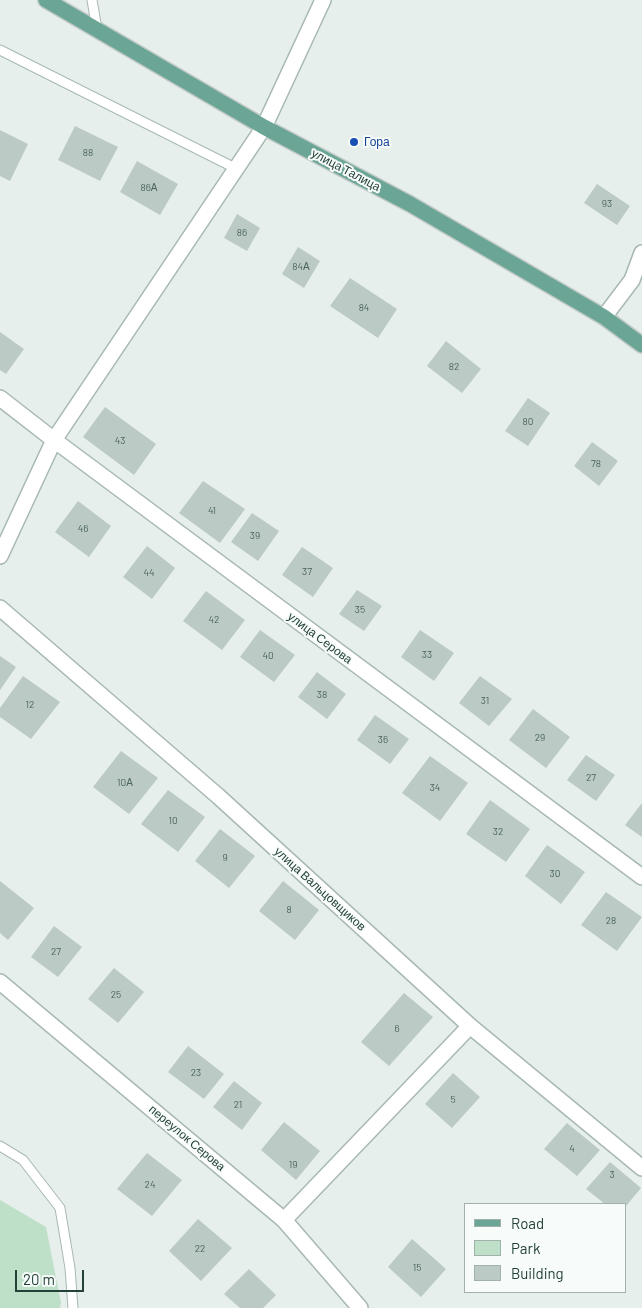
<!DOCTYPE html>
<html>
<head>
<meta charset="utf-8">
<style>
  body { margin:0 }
  #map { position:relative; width:642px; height:1308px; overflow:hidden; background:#e6efeb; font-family:Barlow,sans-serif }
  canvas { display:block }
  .legend { position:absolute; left:464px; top:1203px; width:162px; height:90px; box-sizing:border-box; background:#f7fbf9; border:1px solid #a3b1ad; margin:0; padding:6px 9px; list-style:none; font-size:15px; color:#24423a }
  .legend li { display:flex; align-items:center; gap:10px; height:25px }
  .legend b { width:25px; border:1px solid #a3b1ad }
  .scale { position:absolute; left:15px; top:1270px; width:69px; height:22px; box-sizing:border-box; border:2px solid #24423a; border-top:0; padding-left:6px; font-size:15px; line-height:18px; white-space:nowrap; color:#24423a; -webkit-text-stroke:4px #f7fbf9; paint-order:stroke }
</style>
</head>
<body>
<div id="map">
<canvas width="642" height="1308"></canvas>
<ul class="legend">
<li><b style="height:6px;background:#6aa596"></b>Road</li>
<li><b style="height:14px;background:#bfe0c8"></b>Park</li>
<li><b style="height:14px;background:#bbcac4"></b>Building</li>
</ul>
<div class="scale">20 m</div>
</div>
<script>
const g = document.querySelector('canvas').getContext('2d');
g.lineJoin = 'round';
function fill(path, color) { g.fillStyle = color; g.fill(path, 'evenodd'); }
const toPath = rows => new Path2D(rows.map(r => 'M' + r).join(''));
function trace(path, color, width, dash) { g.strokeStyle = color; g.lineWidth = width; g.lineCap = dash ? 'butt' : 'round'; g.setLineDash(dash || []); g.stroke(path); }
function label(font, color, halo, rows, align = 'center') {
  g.font = font + ' Barlow,sans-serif'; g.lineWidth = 4; g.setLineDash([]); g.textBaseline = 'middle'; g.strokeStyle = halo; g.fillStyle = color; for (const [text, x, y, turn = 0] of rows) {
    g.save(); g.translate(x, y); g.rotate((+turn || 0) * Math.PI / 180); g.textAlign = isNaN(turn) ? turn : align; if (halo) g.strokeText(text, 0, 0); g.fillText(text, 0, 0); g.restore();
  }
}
fill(toPath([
  [0,1200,46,1227,61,1303,60,1308,0,1308]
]), '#bfe0c8');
fill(toPath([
  [75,126,118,147,100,181,58,160],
  [0,130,28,144,10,181,0,176],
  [137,161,178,184,160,215,120,192],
  [597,184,630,206,617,225,584,203],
  [237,214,260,228,247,251,224,238],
  [298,247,320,261,304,288,282,274],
  [350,278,397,309,378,338,330,306],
  [0,332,24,349,6,374,0,370],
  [446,341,481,369,462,393,427,366],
  [528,398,550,413,528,446,505,431],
  [105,407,156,444,134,475,83,437],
  [592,442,618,461,599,486,574,466],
  [203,481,245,509,220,543,179,513],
  [78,501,111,526,89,557,55,532],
  [252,513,279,531,258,561,231,542],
  [147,546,175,568,152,599,123,577],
  [302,547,333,568,313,597,282,575],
  [357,590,382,606,364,631,339,614],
  [206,591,245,620,222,650,183,621],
  [260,630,295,655,274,682,240,657],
  [420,630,454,653,434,681,401,657],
  [0,656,16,667,0,690],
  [317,672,346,694,327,719,298,697],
  [23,676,60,702,31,739,0,717,0,708],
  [480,676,512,699,489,726,459,703],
  [533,709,570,737,546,768,509,740],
  [375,715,409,739,390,764,357,740],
  [121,751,158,778,129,814,93,787],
  [586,755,615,775,596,801,567,780],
  [430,756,468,783,440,821,402,793],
  [168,790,205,817,178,852,141,824],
  [490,800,530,829,506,862,466,834],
  [642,803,642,837,625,825],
  [220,829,255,856,229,888,195,861],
  [547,845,585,872,561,904,525,876],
  [0,881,34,908,8,940,0,933],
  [283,881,319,910,295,940,259,911],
  [606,892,642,917,617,951,581,925],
  [54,926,82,947,58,977,31,957],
  [114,968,144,992,118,1023,88,999],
  [404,993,433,1017,389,1066,361,1042],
  [188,1046,224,1074,204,1099,168,1072],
  [453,1073,480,1097,452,1128,425,1104],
  [234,1081,262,1103,242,1130,213,1107],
  [284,1122,320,1151,296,1180,261,1150],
  [567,1123,600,1150,577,1176,544,1149],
  [147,1153,182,1180,152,1216,117,1189],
  [610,1162,641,1188,626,1206,626,1204,605,1204,586,1189],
  [198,1219,232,1248,201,1281,169,1251],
  [412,1239,446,1269,421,1297,388,1267],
  [249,1269,276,1295,263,1308,240,1308,224,1294]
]), '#bbcac4');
const lane = toPath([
  [92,0,97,29],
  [0,50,235,168],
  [0,1146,23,1160,60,1208,70,1268,73,1308]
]);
const street = toPath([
  [604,317,632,280,642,253],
  [0,398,54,440,642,877],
  [0,556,54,440,264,127,323,0],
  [0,608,218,796,470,1026,642,1168],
  [0,982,284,1220,360,1308],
  [284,1220,470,1026]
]);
const primary = toPath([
  [46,0,264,127,410,204,604,317,642,345]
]);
trace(lane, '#a8b8b2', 11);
trace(street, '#a8b8b2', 18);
trace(primary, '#c2cac8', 18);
trace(lane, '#fff', 9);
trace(street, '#fff', 15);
trace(primary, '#6aa596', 15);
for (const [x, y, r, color] of [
  [354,142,5,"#1a4fb4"]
]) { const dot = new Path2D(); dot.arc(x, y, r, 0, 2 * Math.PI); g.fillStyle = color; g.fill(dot); trace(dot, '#f7fbf9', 2); }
label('10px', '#4a645c', null, [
  ["88",88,153],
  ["86А",149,188],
  ["93",607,204],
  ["86",242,233],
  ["84А",301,267],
  ["84",364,308],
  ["82",454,367],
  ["80",528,422],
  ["43",120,441],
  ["78",596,464],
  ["41",212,511],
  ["46",83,529],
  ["39",255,536],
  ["37",307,572],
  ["44",149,573],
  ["35",360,610],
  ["42",214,620],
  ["33",427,655],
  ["40",268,656],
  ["38",322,695],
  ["31",485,701],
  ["12",30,705],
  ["29",540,738],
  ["36",383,740],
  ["27",591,778],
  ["10А",125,783],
  ["34",435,788],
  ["10",173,821],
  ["32",498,832],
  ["9",225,858],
  ["30",555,874],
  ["8",289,910],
  ["28",611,921],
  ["27",56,952],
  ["25",116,995],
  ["6",397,1029],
  ["23",196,1073],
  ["5",453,1100],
  ["21",238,1105],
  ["4",572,1149],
  ["19",293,1165],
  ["3",612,1175],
  ["24",150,1185],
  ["22",200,1249],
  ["15",417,1268]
]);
label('12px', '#164399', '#f7fbf9', [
  ["Гора",364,142]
], 'left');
label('12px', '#24423a', '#f7fbf9', [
  ["улица Талица",346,170,28],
  ["улица Серова",320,638,37],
  ["улица Вальцовщиков",320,889,42],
  ["переулок Серова",187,1138,40]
]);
</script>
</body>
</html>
